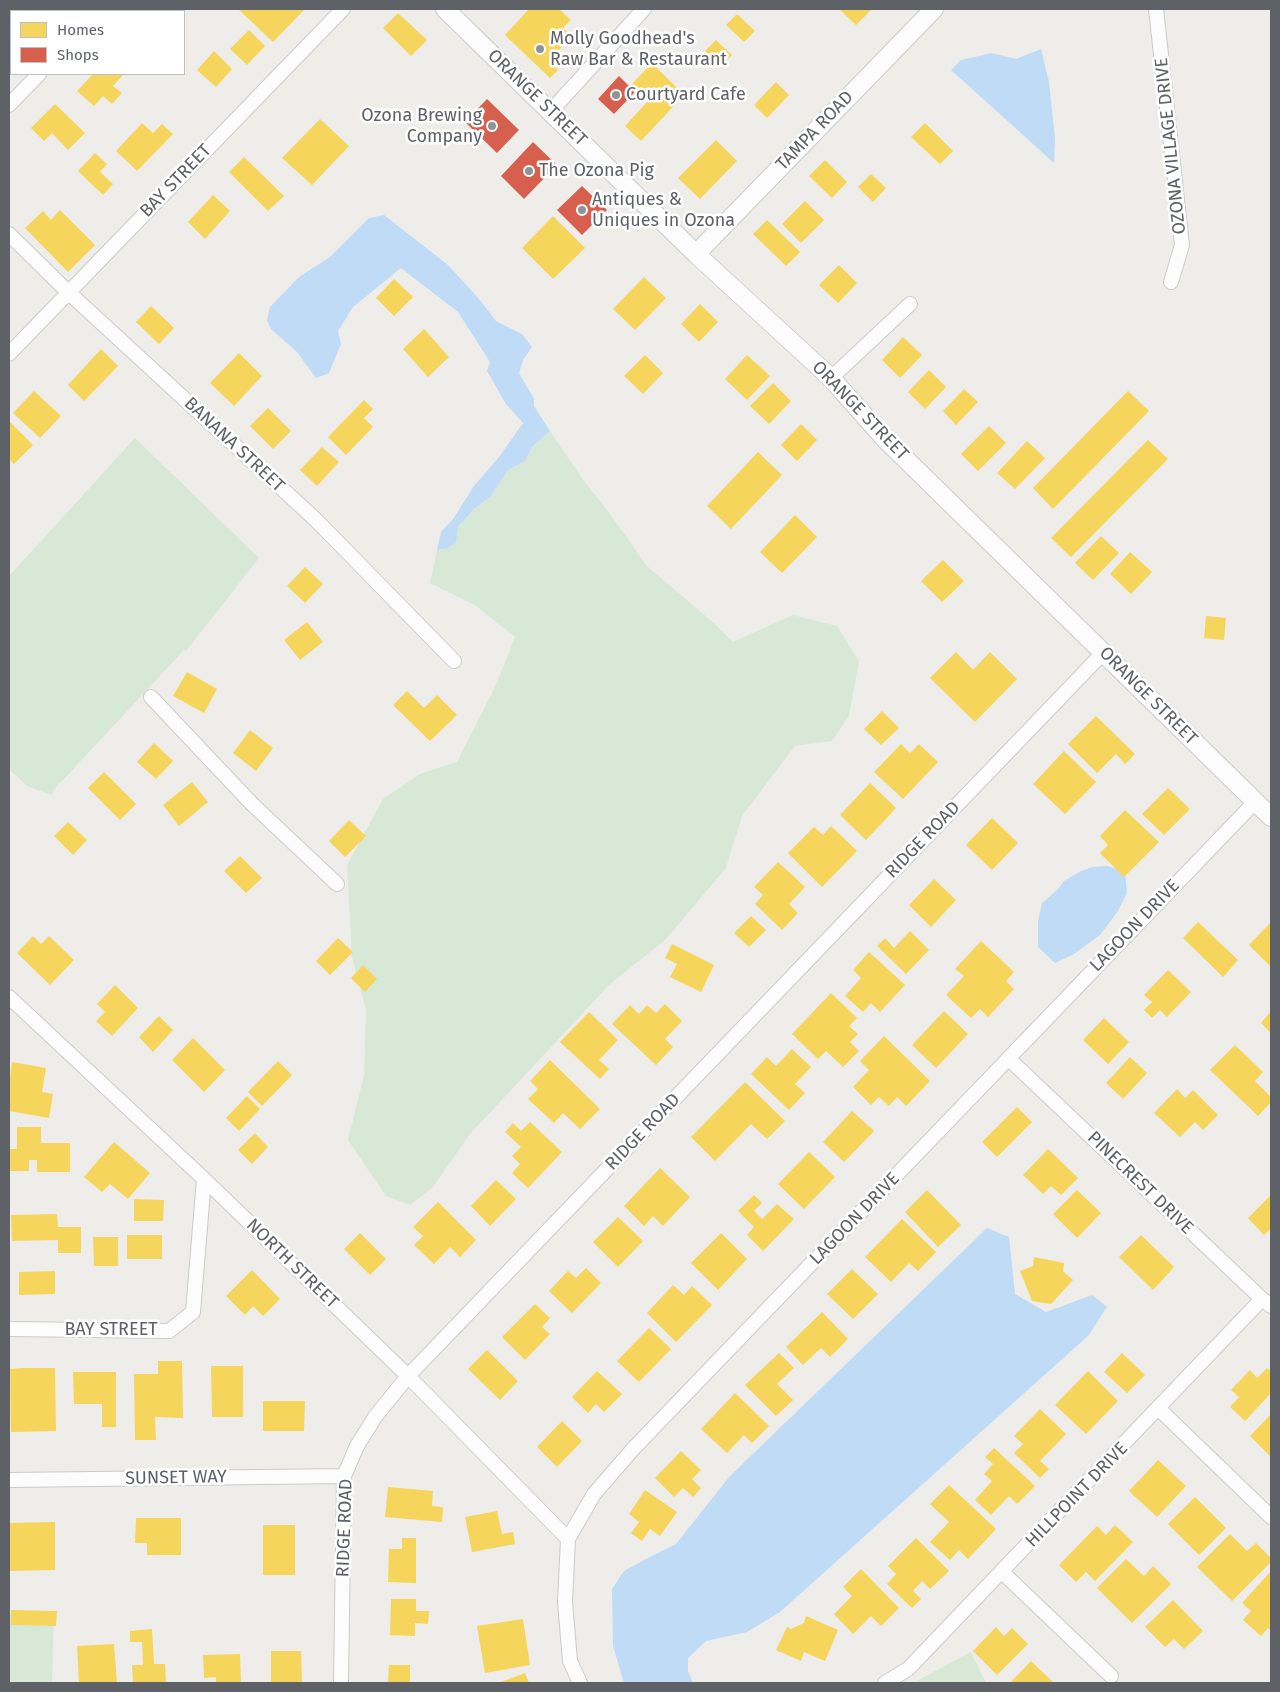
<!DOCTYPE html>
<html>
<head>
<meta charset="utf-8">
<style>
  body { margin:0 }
  #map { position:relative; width:1280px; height:1692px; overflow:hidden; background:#eeede9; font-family:"Fira Sans",sans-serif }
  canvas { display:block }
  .frame { position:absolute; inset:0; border:10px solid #5e6267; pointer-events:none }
  .legend { position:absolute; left:10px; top:10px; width:175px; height:65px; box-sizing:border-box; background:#fff; border:1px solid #bfc0c2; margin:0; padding:6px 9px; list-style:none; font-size:15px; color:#5e6267 }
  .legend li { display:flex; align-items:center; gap:10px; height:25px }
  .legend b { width:25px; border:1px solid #bfc0c2 }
</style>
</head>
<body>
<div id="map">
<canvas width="1280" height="1692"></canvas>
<div class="frame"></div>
<ul class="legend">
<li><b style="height:14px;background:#f6d55c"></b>Homes</li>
<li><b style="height:14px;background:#d6604d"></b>Shops</li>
</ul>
</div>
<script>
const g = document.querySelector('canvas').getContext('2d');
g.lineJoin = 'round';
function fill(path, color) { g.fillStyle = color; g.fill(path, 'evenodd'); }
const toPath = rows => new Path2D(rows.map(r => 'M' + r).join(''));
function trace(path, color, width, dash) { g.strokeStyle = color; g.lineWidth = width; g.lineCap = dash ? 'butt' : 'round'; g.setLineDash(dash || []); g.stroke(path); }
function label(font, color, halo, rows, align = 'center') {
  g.font = font + ' "Fira Sans",sans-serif'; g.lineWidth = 5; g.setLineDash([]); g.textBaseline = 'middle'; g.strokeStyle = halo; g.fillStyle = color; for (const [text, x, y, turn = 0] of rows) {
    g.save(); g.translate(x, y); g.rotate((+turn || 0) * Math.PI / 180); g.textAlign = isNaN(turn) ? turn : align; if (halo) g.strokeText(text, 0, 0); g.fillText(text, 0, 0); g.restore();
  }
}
fill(toPath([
  [550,431,584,481,605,507,647,566,715,624,733,642,793,615,837,626,859,661,849,716,832,741,795,746,742,816,726,868,666,939,609,985,470,1134,433,1187,410,1205,386,1196,348,1140,364,1075,366,1010,352,957,347,865,383,799,420,774,457,762,496,685,515,637,475,605,430,583,437,550,447,548,456,543,458,528,474,509,491,496,508,470,525,461,532,447],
  [135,438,259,558,186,651,184,650,63,780,60,782,51,795,27,786,9,769,9,576],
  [9,1615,54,1615,52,1683,9,1683],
  [971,1652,986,1683,913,1683]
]), '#d7e9d6');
fill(toPath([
  [1041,49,1049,82,1055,139,1054,163,951,70,961,60,992,53,1016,59],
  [384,215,448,265,480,300,496,321,522,334,532,347,523,360,519,373,534,399,534,406,550,431,532,447,525,461,508,470,491,496,474,509,458,527,456,543,447,548,437,550,441,532,453,519,474,486,499,457,523,423,506,404,487,371,490,362,458,312,401,268,353,307,338,331,341,344,329,373,316,378,297,352,271,329,267,320,270,307,299,277,330,257,369,218],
  [1107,866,1125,871,1127,893,1118,911,1100,935,1074,954,1055,963,1038,947,1038,921,1042,903,1057,890,1064,881,1081,871,1093,867],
  [987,1228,1009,1237,1015,1294,1046,1312,1092,1295,1107,1307,1088,1336,780,1612,747,1632,706,1641,688,1658,688,1671,693,1683,624,1683,613,1646,612,1589,624,1571,648,1558,676,1544,730,1476]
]), '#c0dbf6');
fill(toPath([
  [238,9,305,9,273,42],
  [529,9,559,9,571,20,563,28,572,36,549,61,558,70,550,78,505,35],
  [839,9,872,9,856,25],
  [398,13,427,40,411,56,383,28],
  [737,14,755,31,744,42,726,25],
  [9,15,11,18,11,41,9,44],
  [249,30,265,46,247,65,230,49],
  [716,40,732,55,721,66,705,51],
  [214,51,232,69,216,87,197,70],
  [652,63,684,95,641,141,625,126,649,100,632,84],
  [93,74,123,75,113,86,122,93,112,104,103,96,94,106,77,91],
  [776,82,789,95,767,118,754,105],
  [55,104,85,133,68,150,52,133,44,141,31,128],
  [320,119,349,146,312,185,282,158],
  [142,123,153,133,162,124,173,134,137,171,116,151],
  [925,123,953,151,940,164,911,137],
  [716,140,737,161,700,199,678,178],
  [95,153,107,164,100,172,113,184,103,195,78,171],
  [244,157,284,196,268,211,229,172],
  [825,160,847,182,832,198,809,176],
  [871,174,886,188,873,202,858,187],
  [213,195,230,211,205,239,188,222],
  [805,201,824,220,801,243,782,224],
  [60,210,95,245,68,272,25,228,43,211,51,220],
  [553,216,585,248,553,279,522,248],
  [767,220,800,252,786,266,753,234],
  [839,265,857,283,838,303,819,285],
  [644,277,666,298,635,330,613,309],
  [394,279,413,297,394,316,376,298],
  [700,304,718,322,699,342,681,324],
  [151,306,174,328,159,344,136,322],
  [424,329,449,357,428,377,403,349],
  [903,337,922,355,900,378,882,360],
  [101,349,118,366,84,401,68,385],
  [239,353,262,376,234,406,210,383],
  [645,355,663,373,643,394,624,376],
  [747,355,770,376,747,400,725,379],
  [929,370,946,387,925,409,908,392],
  [773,383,791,401,769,424,750,406],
  [964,389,978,402,956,425,943,411],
  [34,391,61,416,40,438,13,413],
  [1128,391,1149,411,1053,509,1033,488],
  [364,400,373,409,364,418,373,427,346,455,328,437],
  [268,408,291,431,273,449,250,426],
  [9,421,33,445,14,464,9,459],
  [801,424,817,440,797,461,781,445],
  [989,426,1006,443,978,471,961,454],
  [1148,440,1168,459,1071,557,1051,538],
  [1027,441,1045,458,1015,489,997,473],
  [322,447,339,462,317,486,300,470],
  [758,452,782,475,731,529,707,506],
  [795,515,817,537,782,573,760,552],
  [1101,536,1119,553,1093,580,1075,563],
  [1130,552,1152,572,1131,594,1110,574],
  [943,560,964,581,942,602,921,581],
  [305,567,323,584,305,603,287,586],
  [1206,616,1226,618,1224,640,1204,638],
  [307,622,323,642,300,660,284,640],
  [956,652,973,670,990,652,1017,679,975,722,930,678],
  [187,672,217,689,204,713,173,696],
  [407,691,424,708,437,695,457,715,430,741,393,705],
  [882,711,899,728,881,745,864,729],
  [1096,716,1135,754,1125,764,1116,754,1097,773,1068,744],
  [250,730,273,748,256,771,233,753],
  [154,743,173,761,156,779,137,762],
  [901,744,910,753,919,744,938,762,903,799,874,772],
  [1064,751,1096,782,1065,814,1033,784],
  [104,772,136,804,120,820,88,788],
  [192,782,208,802,179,826,163,805],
  [870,783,896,808,866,840,840,815],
  [1168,788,1190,809,1164,835,1142,814],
  [1125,810,1159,842,1124,877,1100,853,1108,845,1100,836],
  [992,818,1018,843,992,870,966,845],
  [349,820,366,836,345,857,329,841],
  [68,822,87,840,73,855,54,836],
  [831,826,857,851,822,887,788,853,814,827,823,835],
  [240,856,262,878,246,893,224,871],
  [778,862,805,887,789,904,798,913,782,930,755,904,763,895,754,887],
  [934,879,956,900,931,927,909,905],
  [751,916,766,930,749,947,734,933],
  [1198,922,1238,960,1223,977,1183,938],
  [1271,922,1271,965,1270,966,1249,945],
  [910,931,929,950,906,974,877,946,885,938,894,948],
  [33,936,41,944,49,936,74,960,50,985,17,953],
  [338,938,353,952,330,975,316,961],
  [981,941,1014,972,1006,981,1014,989,988,1017,980,1009,971,1018,946,995,964,976,955,969],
  [672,944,714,965,701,992,670,977,677,964,665,958],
  [869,952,905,985,880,1012,871,1003,863,1012,845,996,861,978,853,970],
  [363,965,377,979,365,992,351,978],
  [1168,970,1191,992,1167,1017,1160,1010,1152,1018,1144,1010,1152,1002,1144,995],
  [115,985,138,1008,112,1036,96,1021,105,1012,97,1004],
  [831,993,857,1018,849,1026,858,1034,850,1042,859,1051,843,1067,826,1051,818,1059,792,1034],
  [665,1004,682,1021,665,1039,673,1047,656,1065,612,1024,630,1005,639,1014,647,1005,656,1013],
  [944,1011,968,1034,936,1068,912,1045],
  [1271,1011,1271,1033,1261,1023],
  [589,1012,618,1040,599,1060,609,1069,600,1079,560,1042],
  [159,1016,173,1030,153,1052,139,1037],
  [1104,1018,1129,1042,1108,1064,1083,1040],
  [884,1036,930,1081,906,1106,897,1097,889,1106,879,1097,871,1105,853,1087,869,1070,860,1061],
  [193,1038,225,1070,204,1092,172,1060],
  [1235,1045,1263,1072,1255,1081,1271,1097,1271,1102,1258,1116,1210,1070],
  [792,1049,811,1067,795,1084,805,1093,789,1110,751,1074,767,1057,776,1066],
  [1130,1057,1147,1073,1123,1099,1106,1083],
  [550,1060,600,1109,580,1129,563,1113,554,1123,528,1099,538,1089,530,1081],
  [278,1061,292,1075,262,1106,248,1092],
  [12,1062,46,1068,42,1092,53,1094,49,1118,9,1111,9,1084],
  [745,1082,785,1121,767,1139,751,1124,715,1161,691,1137],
  [1177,1089,1185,1098,1193,1090,1218,1115,1203,1130,1195,1122,1180,1137,1154,1113],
  [247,1096,260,1109,239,1131,226,1118],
  [1017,1107,1032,1122,997,1157,982,1142],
  [852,1111,874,1131,844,1162,823,1142],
  [530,1122,562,1152,528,1188,512,1173,520,1164,512,1156,521,1147,505,1132,513,1123,521,1131],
  [17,1127,41,1127,41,1143,70,1143,70,1172,37,1172,37,1160,29,1160,29,1171,9,1171,9,1149,17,1149],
  [255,1133,268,1147,252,1164,238,1150],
  [114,1142,150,1173,128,1199,110,1184,102,1192,84,1177],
  [1048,1149,1078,1178,1061,1195,1051,1186,1043,1194,1023,1175],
  [809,1152,835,1177,804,1209,778,1184],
  [660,1168,690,1197,663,1226,653,1216,644,1226,624,1206],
  [496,1180,516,1199,490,1226,471,1206],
  [927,1190,961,1225,938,1247,905,1212],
  [1077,1190,1101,1213,1077,1238,1053,1214],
  [754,1195,762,1203,754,1211,762,1219,777,1204,794,1219,763,1251,747,1235,754,1227,738,1211],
  [1271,1195,1271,1228,1264,1235,1248,1218],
  [134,1199,164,1200,163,1221,134,1221],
  [438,1202,476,1240,460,1257,450,1247,434,1264,414,1245,423,1236,413,1227],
  [57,1214,58,1227,81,1227,81,1253,58,1253,58,1240,12,1241,11,1215],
  [618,1217,643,1241,618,1267,593,1242],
  [902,1219,936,1252,918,1271,909,1263,891,1282,865,1257],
  [360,1233,386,1259,370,1275,344,1249],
  [721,1233,747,1259,718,1290,691,1263],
  [127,1235,162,1235,162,1259,127,1259],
  [1141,1235,1174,1267,1153,1290,1119,1257],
  [93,1237,118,1237,118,1266,94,1266],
  [1034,1257,1064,1263,1063,1271,1073,1280,1051,1304,1032,1301,1020,1271,1033,1266],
  [586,1268,601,1283,572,1313,549,1291,568,1271,576,1278],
  [852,1269,878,1294,853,1319,827,1294],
  [252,1270,280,1299,263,1316,253,1306,245,1315,226,1296],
  [55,1271,55,1294,19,1295,19,1272],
  [673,1285,684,1295,692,1286,712,1305,676,1342,647,1313],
  [535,1304,550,1318,542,1327,550,1334,525,1360,502,1337],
  [822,1312,848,1339,830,1357,821,1348,803,1365,786,1347],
  [649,1328,671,1349,639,1382,617,1361],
  [487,1350,518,1381,500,1400,468,1369],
  [779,1353,794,1368,777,1384,793,1400,776,1416,745,1385],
  [1122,1353,1145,1375,1127,1393,1104,1372],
  [158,1361,182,1361,183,1418,155,1417,156,1440,135,1440,134,1374,158,1374],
  [211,1366,243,1366,243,1417,212,1417],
  [22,1368,55,1368,56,1431,11,1432,10,1369],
  [1267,1368,1271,1372,1271,1393,1245,1421,1230,1407,1239,1397,1231,1390,1250,1370,1257,1378],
  [597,1371,622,1394,604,1412,596,1404,588,1413,572,1397],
  [1088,1371,1118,1401,1086,1434,1055,1405],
  [73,1372,116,1372,116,1427,102,1427,102,1404,74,1404],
  [735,1393,769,1426,752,1443,744,1435,727,1453,701,1429],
  [263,1401,305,1401,304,1431,263,1431],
  [1040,1409,1066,1434,1040,1461,1049,1469,1040,1478,1014,1453,1023,1444,1014,1436],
  [1271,1414,1271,1457,1250,1436],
  [562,1421,582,1441,557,1467,537,1447],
  [994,1448,1035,1486,1017,1504,1009,1496,991,1515,975,1500,992,1481,984,1474,993,1464,985,1457],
  [681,1451,701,1470,692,1479,701,1488,693,1497,683,1488,674,1497,655,1478],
  [1158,1460,1186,1486,1157,1517,1129,1491],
  [949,1485,996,1529,968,1559,959,1550,950,1560,930,1542,949,1522,930,1504],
  [388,1487,433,1491,432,1506,443,1507,442,1522,385,1517],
  [645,1490,677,1512,660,1536,650,1529,642,1541,631,1533,639,1522,629,1514],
  [1195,1497,1226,1528,1199,1555,1168,1524],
  [497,1511,502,1534,513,1532,515,1544,472,1552,465,1517],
  [136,1518,181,1518,181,1555,147,1555,147,1543,135,1543],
  [55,1522,55,1570,9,1571,9,1523],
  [263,1525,295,1525,295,1575,263,1575],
  [1115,1525,1133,1542,1095,1581,1086,1572,1076,1582,1059,1565,1097,1526,1106,1535],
  [1230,1534,1247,1551,1256,1543,1271,1558,1271,1562,1232,1601,1197,1567],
  [402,1538,416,1538,416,1583,388,1582,389,1549,402,1549],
  [916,1538,949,1571,930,1589,922,1581,913,1591,921,1599,912,1608,887,1584,896,1574,888,1566],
  [1126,1559,1144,1576,1153,1566,1171,1584,1132,1623,1097,1588],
  [861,1569,899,1608,881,1626,871,1616,853,1634,834,1614,852,1596,843,1587],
  [1271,1571,1271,1631,1268,1628,1261,1636,1243,1620,1251,1611,1242,1603],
  [391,1599,416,1599,416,1611,429,1611,428,1624,415,1623,415,1636,390,1635],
  [1173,1600,1203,1631,1184,1649,1174,1639,1165,1647,1145,1627],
  [11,1610,57,1611,56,1626,11,1625],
  [806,1616,838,1630,825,1661,804,1652,801,1661,776,1650,787,1627,791,1629,804,1623],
  [523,1619,530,1665,485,1673,477,1626],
  [996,1627,1004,1636,1012,1628,1028,1644,997,1675,973,1651],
  [152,1629,154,1664,165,1664,166,1683,133,1683,132,1665,143,1665,142,1642,130,1642,130,1631],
  [114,1644,117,1683,79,1683,77,1646],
  [271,1651,301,1651,302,1683,271,1683],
  [240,1654,241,1683,216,1683,216,1677,204,1678,203,1655],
  [1031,1661,1054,1683,1010,1683],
  [389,1665,410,1665,410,1683,388,1683],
  [525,1673,529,1683,498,1683]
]), '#f6d55c');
fill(toPath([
  [619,76,635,92,614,114,598,99],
  [487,99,519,130,497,153,465,122],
  [533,142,557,165,524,199,501,176],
  [582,186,607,210,582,235,557,210]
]), '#d6604d');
const minor = toPath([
  [1156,9,1182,245,1171,282],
  [100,11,102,9],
  [9,105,39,74],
  [550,112,644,9],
  [9,234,68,292,316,520,454,661],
  [9,354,343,9],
  [831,378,910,304],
  [151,697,252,804,337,884],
  [9,997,204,1179,408,1376,568,1539],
  [1009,1059,1262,1299,1271,1306],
  [9,1329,169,1331,193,1312,204,1179],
  [1159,1409,1271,1517],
  [9,1480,344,1476],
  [1002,1572,1111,1676],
  [341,1683,344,1476,357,1446,375,1417,408,1376,1104,652],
  [580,1683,570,1661,565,1602,568,1539,594,1494,633,1449,1255,802],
  [885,1683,908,1669,1262,1299]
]);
const tertiary = toPath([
  [445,9,696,254,831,378,885,439,1271,817],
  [696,254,934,9]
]);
trace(minor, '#cacbcb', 16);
trace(tertiary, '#cacbcb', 20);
trace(minor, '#fcfcfc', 14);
trace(tertiary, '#fcfcfc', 18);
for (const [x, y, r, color] of [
  [540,49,5,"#909394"],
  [616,95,5,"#909394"],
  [492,126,5,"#909394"],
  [529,171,5,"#909394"],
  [582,210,5,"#909394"]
]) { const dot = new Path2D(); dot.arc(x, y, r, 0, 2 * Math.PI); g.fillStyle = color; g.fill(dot); trace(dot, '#fff', 2); }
label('18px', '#5e6267', '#fff', [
  ["Molly Goodhead's",550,39],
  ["Raw Bar & Restaurant",550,60],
  ["Courtyard Cafe",626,95],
  ["Ozona Brewing",482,116,"right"],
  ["Company",482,137,"right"],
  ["The Ozona Pig",539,171],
  ["Antiques &",592,200],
  ["Uniques in Ozona",592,221]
], 'left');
label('18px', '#5e6267', '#fff', [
  ["ORANGE STREET",537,98,44],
  ["TAMPA ROAD",815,131,-46],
  ["OZONA VILLAGE DRIVE",1171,146,-96],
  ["BAY STREET",176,181,-46],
  ["ORANGE STREET",860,411,46],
  ["BANANA STREET",234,445,43],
  ["ORANGE STREET",1148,696,45],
  ["RIDGE ROAD",923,840,-46],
  ["LAGOON DRIVE",1135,926,-46],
  ["RIDGE ROAD",643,1132,-46],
  ["PINECREST DRIVE",1140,1183,44],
  ["LAGOON DRIVE",855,1219,-46],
  ["NORTH STREET",292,1264,44],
  ["BAY STREET",111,1330],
  ["SUNSET WAY",176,1478,-1],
  ["HILLPOINT DRIVE",1077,1495,-46],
  ["RIDGE ROAD",345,1528,-88]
]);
</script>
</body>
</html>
